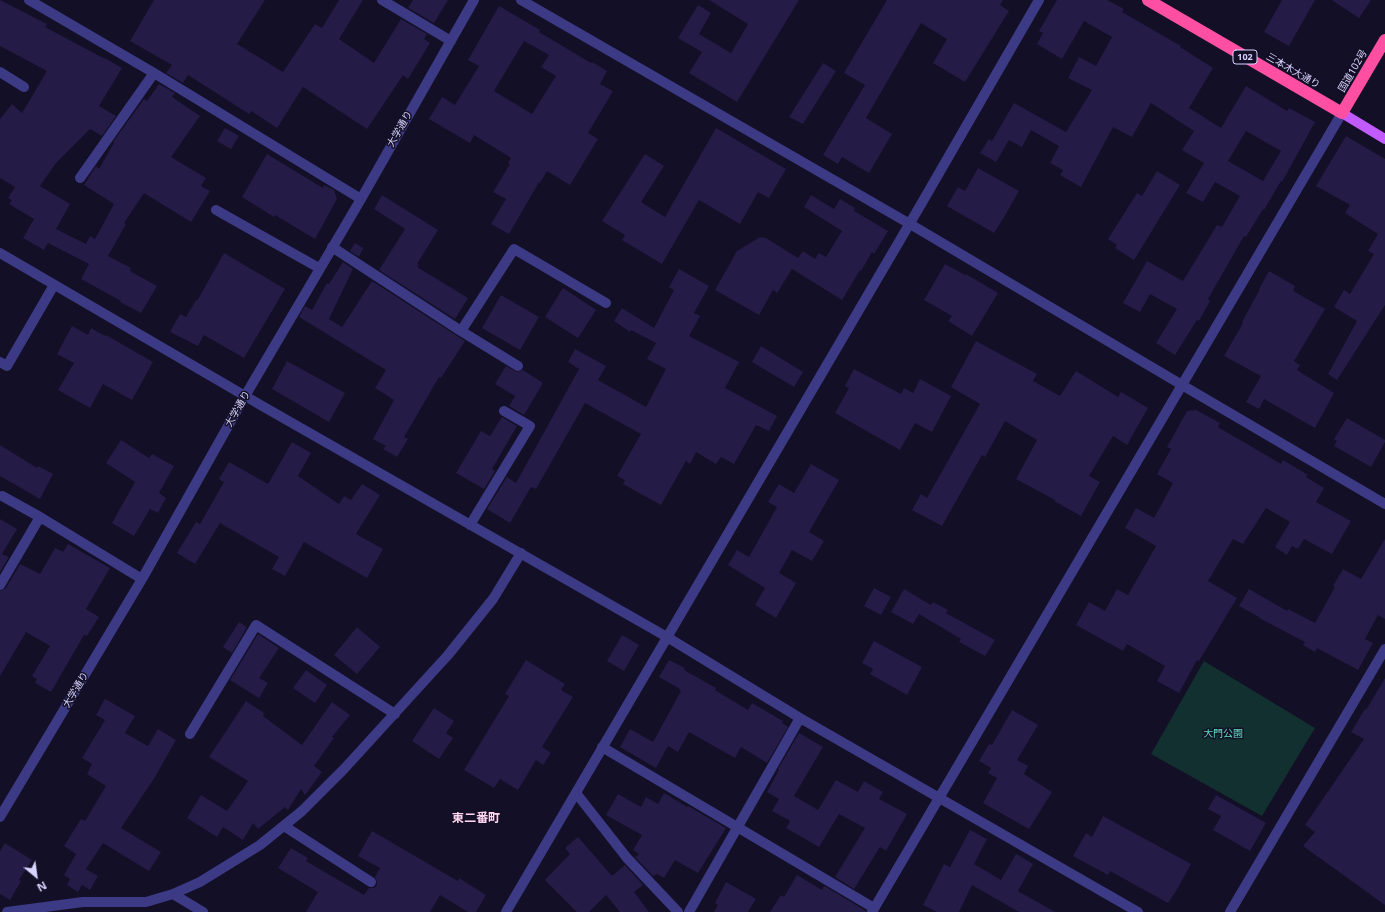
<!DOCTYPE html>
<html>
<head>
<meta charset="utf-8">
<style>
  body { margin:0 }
  #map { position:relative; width:1385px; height:912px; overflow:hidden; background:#130f26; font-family:"Noto Sans",sans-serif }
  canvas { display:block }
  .north { position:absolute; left:16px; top:856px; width:40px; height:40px; -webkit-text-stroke:3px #130f26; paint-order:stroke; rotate:151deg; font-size:11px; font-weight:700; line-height:16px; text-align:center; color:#d9d4ff }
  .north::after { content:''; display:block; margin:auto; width:14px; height:18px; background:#d9d4ff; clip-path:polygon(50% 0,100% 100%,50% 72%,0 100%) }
</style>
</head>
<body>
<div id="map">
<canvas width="1385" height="912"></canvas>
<div class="north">N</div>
</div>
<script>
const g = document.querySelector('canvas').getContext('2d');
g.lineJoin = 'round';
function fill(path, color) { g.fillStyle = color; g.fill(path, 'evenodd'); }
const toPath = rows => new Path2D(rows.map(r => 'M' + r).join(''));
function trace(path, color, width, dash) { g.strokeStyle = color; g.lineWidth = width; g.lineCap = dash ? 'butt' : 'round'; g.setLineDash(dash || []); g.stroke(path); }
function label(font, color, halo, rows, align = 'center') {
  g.font = font + ' "Noto Sans","Noto Sans JP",sans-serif'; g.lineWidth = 3; g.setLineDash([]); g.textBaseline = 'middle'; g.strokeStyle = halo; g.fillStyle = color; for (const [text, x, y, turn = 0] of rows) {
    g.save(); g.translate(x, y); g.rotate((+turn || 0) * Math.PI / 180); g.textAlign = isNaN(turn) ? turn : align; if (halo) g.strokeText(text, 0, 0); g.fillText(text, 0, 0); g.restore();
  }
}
fill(toPath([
  [1204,661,1315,728,1262,816,1151,754]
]), '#12302f');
fill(toPath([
  [0,0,47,24,45,27,105,59,105,58,122,68,99,106,116,116,102,136,90,129,56,163,40,186,70,204,56,229,86,244,90,236,95,239,114,204,84,185,96,166,99,169,114,143,113,142,144,99,147,101,159,84,175,93,172,97,200,116,171,157,206,178,201,186,210,191,191,222,144,193,124,223,126,224,108,256,131,268,130,271,157,286,141,313,120,302,121,301,81,279,89,264,48,243,44,250,23,238,34,219,9,204,12,200,8,198,15,187,0,178,0,119,12,104,22,113,47,71,0,46],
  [154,0,265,0,237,44,283,72,315,24,322,28,339,0,363,0,339,39,374,63,401,19,427,34,424,39,430,43,408,79,403,75,367,129,303,87,277,128,251,111,249,114,188,75,183,83,166,73,172,65,130,41],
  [413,0,448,0,434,23,408,8],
  [709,0,799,0,737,102,689,73,702,52,678,38,698,5,711,13,699,34,731,53,748,24],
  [887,0,1003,0,1000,5,1009,11,965,82,933,63,947,39,921,23,866,118,892,134,869,173,842,157,838,164,823,155,865,85,844,73],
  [1057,0,1107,0,1124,9,1122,12,1181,46,1180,47,1213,68,1189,108,1221,128,1246,86,1287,111,1289,108,1315,122,1282,182,1281,181,1264,210,1263,209,1246,237,1244,236,1208,299,1210,301,1199,321,1197,320,1175,355,1156,343,1177,309,1150,294,1140,312,1123,303,1147,261,1183,281,1217,225,1222,227,1240,196,1215,182,1203,202,1186,193,1204,163,1182,150,1194,131,1151,103,1132,137,1113,127,1081,187,1060,175,1063,170,1050,163,1059,146,1031,130,1022,147,1009,140,996,162,980,153,989,139,992,141,1014,103,1066,132,1092,90,1068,78,1079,57,1096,66,1112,37,1084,21,1062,59,1037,44,1043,33,1039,31],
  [1246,131,1281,151,1263,181,1228,161],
  [1282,0,1315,0,1289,46,1264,32],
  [1332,0,1371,0,1359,18],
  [499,6,540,30,539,32,591,63,592,62,607,71,600,84,613,91,588,133,598,139,570,185,547,171,540,183,539,182,509,234,491,224,506,199,493,192,510,164,508,163,511,158,474,135,470,143,429,119,442,97,455,105,479,66,468,60],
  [524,41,549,55,541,67,556,76,532,114,494,91],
  [823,63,836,71,803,124,789,117],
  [225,128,239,136,231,149,217,141],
  [716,128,786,169,769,198,758,192,740,224,699,200,662,264,622,240,625,235,602,221,645,154,664,166,641,202,665,217],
  [1346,136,1385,159,1385,305,1337,380,1328,374,1357,321,1334,307,1344,290,1350,294,1374,254,1368,251,1378,234,1345,213,1350,205,1316,186],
  [267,154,323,188,324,185,334,190,337,199,315,239,275,215,274,217,242,197],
  [978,168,1019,191,1003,219,994,233,947,206,958,187,965,191],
  [1157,171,1180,185,1134,260,1115,248,1117,245,1108,239,1137,193,1142,196],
  [382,195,438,230,417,264,419,265,417,267,468,298,455,319,379,270,405,229,374,209],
  [811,195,834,209,840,199,855,208,854,211,888,231,874,254,872,252,861,271,860,270,842,300,792,269,777,293,773,290,759,315,715,290,737,251,760,237,766,238,798,258,803,251,815,259,819,253,826,257,842,231,804,207],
  [355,243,363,248,359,257,350,251],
  [224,253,285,289,244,358,204,335,198,346,170,332,180,314,186,317,196,300,197,301],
  [343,262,353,269,329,319,342,327,372,281,465,341,441,378,439,377,414,420,404,437,408,439,397,457,383,449,386,446,373,439,394,400,375,388,386,370,299,317,305,306,312,310,327,283,329,284],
  [945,264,965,275,966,274,998,293,972,336,948,321,952,316,924,300],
  [679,269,709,286,694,313,700,316,689,336,739,362,725,388,777,416,769,431,756,425,734,464,721,457,716,464,696,452,690,464,686,461,661,505,623,484,625,480,617,476,641,434,585,403,536,489,531,487,510,523,487,509,507,477,516,483,579,369,568,362,575,349,606,366,598,380,646,407,666,369,647,359,656,343,631,330,630,332,614,321,622,308,654,328,674,290,669,287],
  [1269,271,1295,286,1293,291,1325,309,1294,361,1300,365,1297,370,1334,393,1315,428,1264,399,1259,409,1246,402,1261,376,1224,356,1243,323,1242,322,1260,289,1259,289],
  [563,288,596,310,578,338,545,317],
  [501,295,539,317,520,350,482,328],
  [72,326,88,335,91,328,105,336,106,335,153,362,132,400,103,384,90,408,58,390,74,363,57,354],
  [976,341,1037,374,1033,381,1060,396,1076,371,1118,397,1121,392,1148,408,1127,445,1113,436,1089,476,1100,482,1081,516,1054,501,1055,500,1016,479,1037,440,1005,421,985,457,982,455,942,526,912,510,921,494,927,498,980,404,951,387],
  [761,346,803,372,794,387,752,362],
  [287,361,345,393,329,422,272,389],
  [506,366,517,372,523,370,543,383,524,415,509,406,515,396,495,384],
  [854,369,901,394,904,388,913,393,920,379,951,396,932,432,915,423,900,450,835,413,849,388,845,386],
  [1196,410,1220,423,1218,427,1281,464,1283,460,1308,475,1306,477,1324,488,1316,502,1351,521,1332,554,1304,539,1298,549,1292,546,1287,555,1275,547,1290,522,1266,508,1243,544,1233,539,1208,581,1237,598,1199,661,1197,660,1179,693,1157,681,1165,666,1127,644,1123,651,1076,625,1089,602,1105,611,1117,589,1128,595,1156,546,1125,528,1136,508,1154,518,1173,483,1157,474,1171,449,1167,447,1187,411],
  [502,417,517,426,492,469,495,471,484,489,456,473,481,431,490,436],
  [1347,418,1385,440,1385,442,1371,467,1334,446,1337,441,1334,439],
  [121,440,149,458,152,454,174,466,159,493,166,498,158,513,150,509,134,536,112,523,135,482,106,463],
  [292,442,311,453,298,476,339,504,344,496,351,500,362,484,380,495,356,534,383,549,367,578,304,542,285,576,272,569,279,557,220,523,195,564,177,553,196,522,200,524,224,482,219,479,229,462,268,484],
  [0,445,37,468,38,466,53,474,40,499,0,476],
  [811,464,839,480,809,532,824,541,812,561,792,550,779,573,796,583,776,618,755,605,765,588,728,565,737,550,749,557,777,507,768,502,779,484,794,493],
  [0,519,17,529,2,554,9,557,0,572],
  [1385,539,1385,619,1378,615,1365,639,1373,643,1358,670,1317,648,1315,652,1303,645,1305,642,1259,618,1259,617,1239,606,1249,589,1287,611,1288,609,1315,623,1335,587,1333,586,1343,569,1361,579],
  [68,544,110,568,86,609,99,617,87,636,84,635,51,692,35,683,37,679,32,676,50,646,26,632,0,676,0,591,6,588,20,564,40,574,55,548,63,552],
  [874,588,891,597,881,615,864,606],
  [904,589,931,605,933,602,948,610,946,613,995,640,985,656,959,642,961,639,919,614,913,624,891,612],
  [239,622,247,627,232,653,223,647],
  [357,627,380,647,357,674,334,655],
  [258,634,279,648,259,678,268,683,259,698,230,680],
  [622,635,639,645,624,671,607,661],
  [874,641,922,667,907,695,870,674,873,669,862,663],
  [526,660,565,684,561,690,573,697,542,747,551,753,543,765,536,760,518,790,500,779,494,788,464,770,509,696,505,694],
  [669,660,685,668,684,670,716,688,715,690,748,710,752,703,783,721,782,723,788,727,767,763,741,747,735,758,689,732,678,752,668,746,656,768,620,747,630,729,653,742,681,691,679,690,680,689,659,677],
  [306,670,327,685,315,703,293,688],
  [1385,678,1385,905,1303,846,1315,832,1305,825,1364,739,1351,732,1365,709,1366,710],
  [105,699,135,716,125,733,148,746,158,729,176,740,155,777,121,828,161,852,149,871,103,843,86,869,98,876,90,890,82,885,78,892,67,885,70,879,64,875,76,854,64,846,81,819,85,821,106,786,87,774,92,764,82,758,105,720,96,715],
  [246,701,264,713,263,716,302,745,332,702,350,715,332,737,334,738,314,766,322,772,305,795,301,789,288,810,285,807,258,829,253,823,243,840,223,827,217,837,187,818,201,795,227,811,248,781,209,757],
  [434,708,454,721,446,733,453,738,439,759,412,741],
  [1012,710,1038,725,1017,760,1028,766,1024,774,1052,792,1029,829,983,803,997,778,988,773,991,768,979,761,989,744,992,745],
  [799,733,823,747,794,796,818,810,836,780,858,792,864,781,883,792,879,799,907,814,886,851,880,847,854,889,835,877,865,828,839,814,819,847,786,828,790,821,772,811,779,799,767,792,779,770,778,769],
  [664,793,687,807,688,806,726,828,698,873,675,860,664,878,657,874,653,876,635,857,639,854,633,850,642,835,606,815,618,794,641,807,646,797,658,804],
  [1216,795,1266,823,1250,851,1213,830,1221,816,1208,809],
  [1103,816,1191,864,1175,893,1168,903,1110,871,1108,875,1073,856,1086,833,1092,837],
  [970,830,987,839,974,864,1001,880,1016,854,1033,864,1018,891,1055,912,1019,912,972,885,959,912,937,912,923,905,944,864,950,867],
  [372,831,458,881,459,878,486,895,476,912,468,912,440,895,430,912,306,912,318,892,278,868,291,848,308,858,306,861,364,895,369,888,374,888,377,885,377,882,375,877,380,868,358,856],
  [578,837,612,876,625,865,643,885,634,892,649,912,620,912,606,895,589,912,577,912,545,880,570,854,565,848],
  [5,843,32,860,19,880,21,881,10,900,0,894,0,851],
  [797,875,822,890,824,886,828,888,866,911,866,912,770,912,781,895,784,897],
  [726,882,756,899,748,912,714,912,718,905,715,903]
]), '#241b47');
trace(toPath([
  [29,0,154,73,361,199],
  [382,0,451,41],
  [521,0,910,224,1182,385,1385,504],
  [0,72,24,87],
  [80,178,154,73],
  [216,210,319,268],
  [332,247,461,331,518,366],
  [0,253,264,407,667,637,800,718,1138,912],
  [461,331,514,249,606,303],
  [0,362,7,366,54,285],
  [2,496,40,517,142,579],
  [470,525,530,426,504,411],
  [0,585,40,517],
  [190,734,256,625,395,714],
  [602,747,874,908],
  [576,793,627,858,678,912],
  [0,817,142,579,245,396,361,199,474,0],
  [284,826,371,882],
  [173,894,203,912],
  [7,912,83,902,146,902,173,894,200,882,260,845,302,811,344,769,448,655,493,599,521,553],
  [506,912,920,206,1039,0],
  [689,912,800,718],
  [872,912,1342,113],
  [1230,912,1385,649]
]), '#3d3a85', 10);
trace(toPath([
  [1342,113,1385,139]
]), '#c25bff', 10);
trace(toPath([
  [1148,0,1342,113,1385,40]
]), '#ff4fa3', 12);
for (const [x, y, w] of [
  [1245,57,24]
]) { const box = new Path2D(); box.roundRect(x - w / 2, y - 7, w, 14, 3); g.fillStyle = '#130f26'; g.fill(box); trace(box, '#d9d4ff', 1); }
label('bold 9px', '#d9d4ff', null, [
  ["102",1245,57]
]);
label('10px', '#d9d4ff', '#130f26', [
  ["三本木大通り",1293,71,30],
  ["国道102号",1353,71,-60],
  ["大学通り",400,129,-60],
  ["大学通り",238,409,-60],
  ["大学通り",76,690,-59]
]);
label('10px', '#5fe0c0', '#130f26', [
  ["大門公園",1223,734]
]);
label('bold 12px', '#ffd6f0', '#130f26', [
  ["東二番町",476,819]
]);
</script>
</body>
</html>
